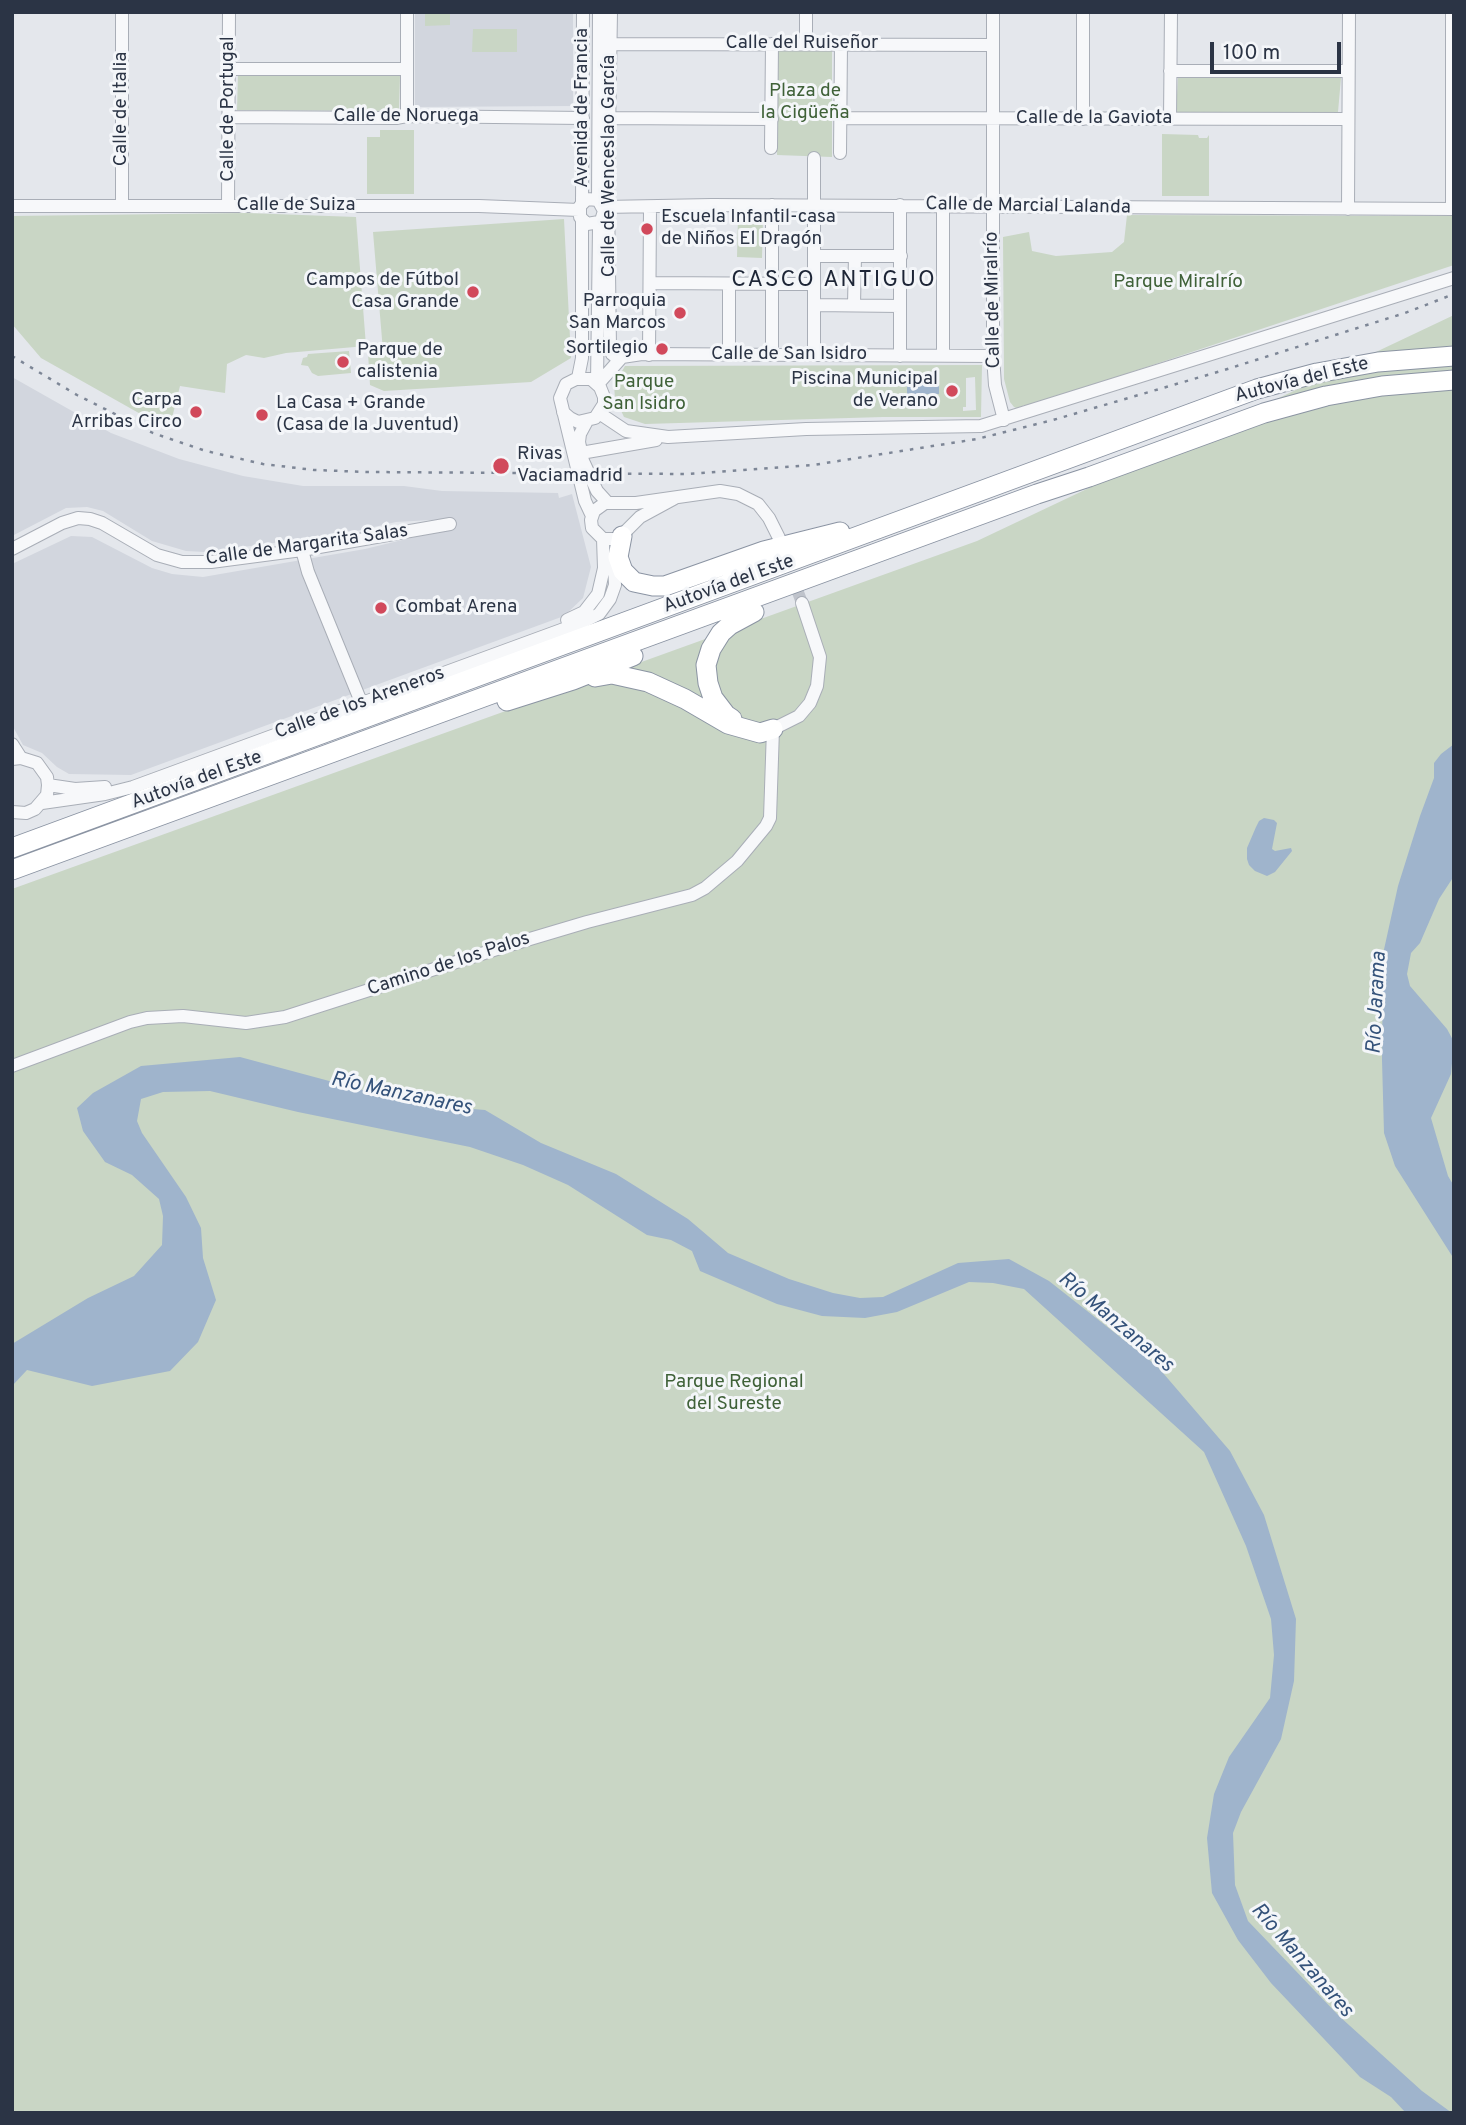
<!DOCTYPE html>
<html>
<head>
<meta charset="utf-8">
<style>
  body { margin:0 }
  #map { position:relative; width:1466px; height:2125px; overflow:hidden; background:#e4e7ec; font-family:Overpass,sans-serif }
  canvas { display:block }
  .frame { position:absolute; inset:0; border:14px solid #2b3445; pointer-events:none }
  .scale { position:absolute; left:1210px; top:42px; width:131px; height:32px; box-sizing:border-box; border:4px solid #2b3445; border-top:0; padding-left:9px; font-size:21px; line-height:24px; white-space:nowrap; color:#2b3445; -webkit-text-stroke:5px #f4f6f9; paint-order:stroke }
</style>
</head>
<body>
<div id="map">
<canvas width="1466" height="2125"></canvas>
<div class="frame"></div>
<div class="scale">100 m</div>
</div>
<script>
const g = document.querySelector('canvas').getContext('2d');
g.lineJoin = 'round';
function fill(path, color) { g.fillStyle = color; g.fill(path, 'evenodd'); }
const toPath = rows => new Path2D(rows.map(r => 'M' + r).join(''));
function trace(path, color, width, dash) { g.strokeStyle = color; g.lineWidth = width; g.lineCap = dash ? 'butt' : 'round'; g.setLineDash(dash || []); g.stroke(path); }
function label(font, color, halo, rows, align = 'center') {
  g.font = font + ' Overpass,sans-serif'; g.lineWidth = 6; g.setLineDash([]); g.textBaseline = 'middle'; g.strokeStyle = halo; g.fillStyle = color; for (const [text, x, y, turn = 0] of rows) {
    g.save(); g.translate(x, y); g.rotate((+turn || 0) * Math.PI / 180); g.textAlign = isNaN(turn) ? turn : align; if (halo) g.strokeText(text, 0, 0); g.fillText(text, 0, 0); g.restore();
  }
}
fill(toPath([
  [415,12,573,12,573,106,415,107],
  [12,377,111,433,179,459,243,476,303,486,404,486,442,491,558,493,559,498,572,494,591,567,583,598,564,616,131,775,69,774,57,767,42,753,23,745,12,725,12,564,71,536,92,537,152,568,172,574,203,577,365,549,456,527,449,519,396,522,352,532,304,539,205,552,186,551,152,541,103,511,87,507,66,508,12,536]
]), '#d2d6de');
fill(toPath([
  [425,12,450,12,450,25,425,26],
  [473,29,517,29,517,52,472,52],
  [778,50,832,51,832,157,777,155],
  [238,75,400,76,399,111,237,110],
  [1339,76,1341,78,1338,112,1176,112,1178,77],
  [380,130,414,130,414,194,367,194,367,137,380,137],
  [1162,134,1198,135,1199,138,1207,138,1209,135,1209,196,1162,196],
  [247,213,356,217,366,346,286,353,264,358,246,355,227,364,225,393,180,386,169,430,41,358,12,324,12,216],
  [1127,215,1454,216,1454,265,1029,406,1024,405,1019,409,1014,407,1010,402,1004,379,1003,237,1029,232,1032,251,1056,256,1112,252,1124,242],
  [738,216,763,217,762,258,737,257],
  [564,219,571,358,531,382,384,391,370,385,368,353,383,351,373,232],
  [1454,315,1454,2113,12,2113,12,889,977,541],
  [349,351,351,373,318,376,312,373,308,366,301,365,303,358,307,357,308,354],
  [982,365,981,417,883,417,645,424,624,417,615,398,614,385,625,366],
  [975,377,976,410,963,411,963,407,966,407,966,378]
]), '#c9d6c5');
fill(toPath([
  [907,378,939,378,939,394,907,394],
  [1454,744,1454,876,1439,899,1420,943,1411,953,1407,974,1410,986,1447,1029,1454,1042,1451,1074,1431,1118,1448,1176,1454,1186,1454,1259,1395,1166,1384,1133,1382,1060,1383,954,1398,886,1420,816,1434,778,1434,763,1441,754],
  [1264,818,1274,820,1277,823,1272,849,1275,851,1291,848,1292,851,1275,872,1267,876,1255,871,1249,865,1247,859,1247,848,1256,827,1259,821],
  [240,1057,385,1096,448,1107,485,1110,541,1143,616,1174,688,1219,728,1253,789,1279,833,1293,860,1298,883,1297,958,1263,1009,1259,1049,1281,1157,1366,1230,1451,1264,1515,1296,1619,1294,1681,1281,1739,1241,1812,1233,1833,1235,1885,1248,1921,1339,2016,1422,2091,1452,2113,1406,2113,1391,2097,1360,2077,1271,1983,1238,1940,1212,1893,1207,1838,1214,1794,1229,1757,1270,1698,1274,1655,1271,1619,1246,1546,1204,1452,1024,1289,993,1283,969,1282,897,1312,865,1318,822,1316,777,1304,700,1271,692,1251,671,1240,647,1235,568,1185,523,1165,470,1147,298,1112,210,1091,163,1092,141,1099,137,1121,142,1133,186,1197,201,1228,203,1258,216,1300,198,1342,170,1371,92,1386,27,1370,12,1386,12,1344,88,1298,134,1276,162,1245,163,1216,159,1199,132,1175,105,1162,83,1131,77,1108,93,1093,141,1066]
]), '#9fb4cc');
trace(toPath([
  [785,557,802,603]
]), '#bfc3cb', 12, [12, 6]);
const minor = toPath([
  [611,12,608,196,610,347,612,354,618,359],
  [806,12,806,44],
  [993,12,993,356,995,385,1004,420],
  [1452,12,1452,209],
  [610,44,993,45],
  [229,69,407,69],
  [1170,71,1348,71],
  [407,116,407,12],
  [228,117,396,118,407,116,583,118],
  [609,118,772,119],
  [840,118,1348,119],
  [1083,119,1083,12],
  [1170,119,1171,12],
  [771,148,772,44],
  [840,153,841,44],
  [814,158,814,355],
  [598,200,599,12],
  [582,203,583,12],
  [12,206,479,206,579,210],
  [122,206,122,12],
  [228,206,229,12],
  [604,207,712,205,1454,209],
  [1348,209,1349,12],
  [814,256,901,256],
  [651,283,814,284],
  [814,305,900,306],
  [854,305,855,256],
  [649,355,650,208],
  [729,355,729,284],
  [772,355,772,205],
  [943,355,943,205],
  [900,356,900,205],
  [578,378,582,358,582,221],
  [597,383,599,227,604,211,598,200,587,199,580,206,580,217,587,224,599,222],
  [598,384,622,357,642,354,993,356],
  [563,412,570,418,578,422,595,418,604,404,604,397,600,387,591,379,576,379,566,384,560,398,585,501,592,516],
  [599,413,626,431,668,437,806,429,981,426,1454,278],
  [587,421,580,434,579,442,583,461,597,491,607,502],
  [581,453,656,440],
  [675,498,640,517,618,539,603,539,592,528,591,520,594,511,605,503,636,503,720,491,738,494,758,504,769,518,779,538],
  [12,549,62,523,78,518,90,519,102,523,157,555,182,562,211,562,302,550,450,524],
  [302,550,308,572,359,697],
  [567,620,584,612,598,594,604,568,603,539],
  [12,744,21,758],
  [12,759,21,758,37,763,47,777,48,785,47,795,35,809,26,813,12,812],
  [48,785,75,789,105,787],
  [42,803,105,794,133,787,583,622,599,614,610,599,615,585,614,562],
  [12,1066,130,1022,147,1018,183,1016,246,1023,285,1017,503,947,587,922,692,895,705,888,737,861,766,826,770,818,773,729,799,716,810,703,817,686,820,657,802,603]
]);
const highway = toPath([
  [622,536,618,557,623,571,634,582,653,586,665,586,764,551,840,532],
  [595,677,612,674,648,682,685,699,728,724,760,733,773,729],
  [507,701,573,680,633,656],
  [732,719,726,715,713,698,708,683,706,665,711,649,721,633,730,625,754,612],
  [12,848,1257,389,1317,373,1378,362,1454,356],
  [12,870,1037,494,1089,477,1264,413,1326,396,1382,386,1454,380]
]);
trace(minor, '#a9aeb7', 14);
trace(highway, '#8b94a3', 21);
trace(minor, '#f7f8fa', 12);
trace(highway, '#fff', 19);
trace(toPath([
  [12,356,77,395,153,433,206,451,263,464,314,470,368,472,687,474,813,465,977,439,1053,420,1221,371,1405,313,1454,294]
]), '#7d8696', 2.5, [3.5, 7]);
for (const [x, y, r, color] of [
  [647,229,7,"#d1495b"],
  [473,292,7,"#d1495b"],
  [680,313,7,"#d1495b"],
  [662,349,7,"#d1495b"],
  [343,362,7,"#d1495b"],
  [952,391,7,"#d1495b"],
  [196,412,7,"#d1495b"],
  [262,415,7,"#d1495b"],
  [501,466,9,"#d1495b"],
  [381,608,7,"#d1495b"]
]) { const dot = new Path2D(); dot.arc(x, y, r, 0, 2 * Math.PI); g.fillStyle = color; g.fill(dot); trace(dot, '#f4f6f9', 2.5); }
label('19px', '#2b3445', '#f4f6f9', [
  ["Calle del Ruiseñor",802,44],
  ["Avenida de Francia",583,108,-90],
  ["Calle de Italia",122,109,-90],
  ["Calle de Portugal",229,109,-90],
  ["Calle de Noruega",406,117],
  ["Calle de la Gaviota",1094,119],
  ["Calle de Wenceslao García",610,166,-90],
  ["Calle de Suiza",296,206],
  ["Calle de Marcial Lalanda",1028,207,1],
  ["Calle de Miralrío",994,300,-91],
  ["Calle de San Isidro",789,355],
  ["Autovía del Este",1302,381,-14],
  ["Calle de Margarita Salas",307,546,-8],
  ["Autovía del Este",729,585,-20],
  ["Calle de los Areneros",360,704,-20],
  ["Autovía del Este",197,781,-20],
  ["Camino de los Palos",449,965,-18]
]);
label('19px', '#3f6138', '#f4f6f9', [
  ["Plaza de",805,92],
  ["la Cigüeña",805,114],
  ["Parque Miralrío",1178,283],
  ["Parque",644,383],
  ["San Isidro",644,405],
  ["Parque Regional",734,1383],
  ["del Sureste",734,1405]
]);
label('19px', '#2b3445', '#f4f6f9', [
  ["Escuela Infantil-casa",661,218],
  ["de Niños El Dragón",661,240],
  ["Campos de Fútbol",459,281,"right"],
  ["Casa Grande",459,303,"right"],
  ["Parroquia",666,302,"right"],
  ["San Marcos",666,324,"right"],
  ["Sortilegio",648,349,"right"],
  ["Parque de",357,351],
  ["calistenia",357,373],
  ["Piscina Municipal",938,380,"right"],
  ["de Verano",938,402,"right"],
  ["Carpa",182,401,"right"],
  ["Arribas Circo",182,423,"right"],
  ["La Casa + Grande",276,404],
  ["(Casa de la Juventud)",276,426],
  ["Rivas",517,455],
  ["Vaciamadrid",517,477],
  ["Combat Arena",395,608]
], 'left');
label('italic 21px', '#34527a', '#f4f6f9', [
  ["Río Jarama",1378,1003,-87],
  ["Río Manzanares",401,1095,12],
  ["Río Manzanares",1115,1323,40],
  ["Río Manzanares",1301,1961,49]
]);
g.letterSpacing = '2px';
label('23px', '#1d2536', '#f4f6f9', [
  ["CASCO ANTIGUO",834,281]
]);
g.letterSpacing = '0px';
</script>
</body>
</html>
